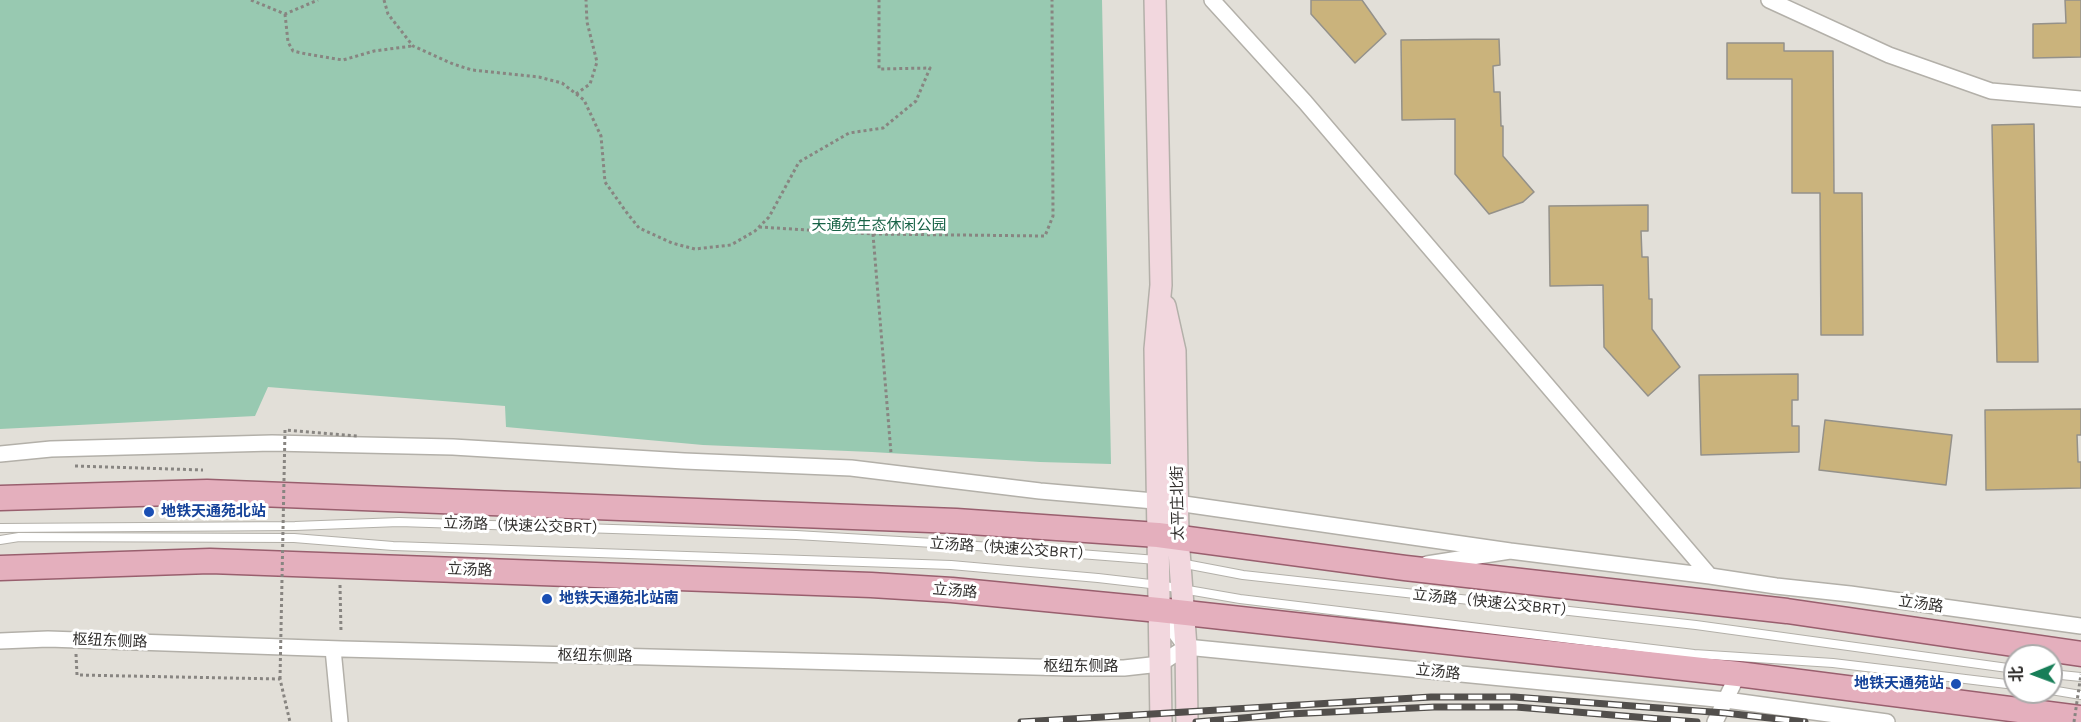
<!DOCTYPE html>
<html>
<head>
<meta charset="utf-8">
<style>
  body { margin:0 }
  #map { position:relative; width:2081px; height:722px; overflow:hidden; background:#e2dfd8; font-family:"Work Sans","Noto Sans SC",sans-serif }
  canvas { display:block }
  .north { position:absolute; left:2003px; top:644px; width:60px; height:60px; box-sizing:border-box; background:#fff; border:2px solid #acabab; border-radius:50%; rotate:269deg; font-size:16px; font-weight:700; line-height:24px; text-align:center; color:#302e2c }
  .north::after { content:''; display:block; margin:auto; width:21px; height:27px; background:#177e58; clip-path:polygon(50% 0,100% 100%,50% 72%,0 100%) }
</style>
</head>
<body>
<div id="map">
<canvas width="2081" height="722"></canvas>
<div class="north">北</div>
</div>
<script>
const g = document.querySelector('canvas').getContext('2d');
g.lineJoin = 'round';
function fill(path, color) { g.fillStyle = color; g.fill(path, 'evenodd'); }
const toPath = rows => new Path2D(rows.map(r => 'M' + r).join(''));
function trace(path, color, width, dash) { g.strokeStyle = color; g.lineWidth = width; g.lineCap = dash ? 'butt' : 'round'; g.setLineDash(dash || []); g.stroke(path); }
function label(font, color, halo, rows, align = 'center') {
  g.font = font + ' "Work Sans","Noto Sans SC",sans-serif'; g.lineWidth = 6; g.setLineDash([]); g.textBaseline = 'middle'; g.strokeStyle = halo; g.fillStyle = color; for (const [text, x, y, turn = 0] of rows) {
    g.save(); g.translate(x, y); g.rotate((+turn || 0) * Math.PI / 180); g.textAlign = isNaN(turn) ? turn : align; if (halo) g.strokeText(text, 0, 0); g.fillText(text, 0, 0); g.restore();
  }
}
fill(toPath([
  [0,0,1102,0,1111,464,1040,462,872,452,703,445,506,427,505,406,268,387,255,416,0,429]
]), '#98c9b1');
const building = toPath([
  [1311,0,1362,0,1386,34,1355,63,1311,14,1311,0],
  [2065,0,2081,0,2081,57,2033,58,2033,24,2066,23,2065,0],
  [1499,39,1500,65,1493,66,1494,92,1500,92,1501,126,1503,126,1503,156,1534,192,1523,202,1489,214,1455,174,1455,119,1402,120,1401,40,1499,39],
  [1727,43,1784,43,1784,51,1833,51,1834,193,1862,193,1863,335,1821,335,1820,193,1792,193,1792,79,1727,79,1727,43],
  [2034,124,2038,362,1997,362,1992,125,2034,124],
  [1648,205,1648,231,1641,231,1642,257,1648,257,1649,299,1652,299,1652,329,1680,367,1648,396,1604,347,1603,285,1550,286,1549,206,1648,205],
  [1798,374,1798,400,1792,400,1792,426,1799,426,1799,452,1701,455,1699,375,1798,374],
  [2081,409,2081,435,2077,435,2078,462,2081,462,2081,488,1986,490,1985,410,2081,409],
  [1825,420,1952,435,1946,485,1819,470,1825,420]
]);
fill(building, '#cab37c');
trace(building, '#94918a', 1.5);
const lane = toPath([
  [0,528,295,526,399,522,796,535,951,544,1157,560],
  [0,540,19,537,294,538,393,546,951,565,1098,578,1159,585,1240,599,1694,654,1833,663,2015,685],
  [1180,563,1243,575,1696,625,2015,669],
  [2051,674,2081,677],
  [2051,690,2081,695]
]);
const street = toPath([
  [1212,0,1305,102,1710,576],
  [1769,0,1889,55,1991,91,2081,99],
  [0,454,51,449,272,443,453,447,684,461,851,468,1040,491,1177,503,1510,551],
  [1427,564,1510,551,1710,576,1776,586,1850,594,2081,626],
  [1159,610,1186,647,1726,700,1887,722],
  [0,641,48,639,342,649,1072,668,1124,668,1160,664,1186,647],
  [333,649,340,722],
  [1715,722,1738,674]
]);
const secondary = toPath([
  [1155,0,1161,285,1155,349,1161,722],
  [1165,306,1175,351,1178,537,1186,647,1187,722]
]);
const primary = toPath([
  [0,498,207,492,956,521,1158,535,1405,568,1787,611,2081,654],
  [0,568,210,561,871,585,952,590,1159,610,1738,674,2081,718]
]);
trace(lane, '#b3b0a9', 10);
trace(street, '#b3b0a9', 18);
trace(secondary, '#b3b0a9', 24);
trace(primary, '#995f6e', 27);
trace(toPath([
  [251,0,285,14,318,0],
  [384,0,388,14,413,46,453,64,472,70,539,77,562,83,584,100,601,136,605,182,627,213,639,228,672,243,695,249,731,245,755,231,769,217,799,162,849,133,883,128,916,101,930,68,879,69,879,0],
  [285,14,288,42,293,51,306,54,343,60,374,51,412,46],
  [576,94,590,84,597,62,587,22,586,0],
  [759,227,873,234,891,453],
  [873,234,1045,236,1053,216,1052,0],
  [75,466,203,470],
  [340,585,341,632],
  [76,654,77,675,280,679,290,722]
]), '#888581', 3, [3, 3]);
trace(lane, '#fff', 8);
trace(street, '#fff', 15);
trace(secondary, '#f2d7de', 21);
trace(primary, '#e4afbd', 24);
const rail = toPath([
  [1021,722,1431,697,1514,697,1725,713,1805,722],
  [1196,722,1289,714,1434,707,1516,707,1697,722]
]);
trace(rail, '#524f4c', 7);
trace(rail, '#fff', 4.5, [14]);
trace(toPath([
  [280,679,285,430,358,436],
  [2074,722,2081,674]
]), '#888581', 3, [3, 3]);
for (const [x, y, r, color] of [
  [149,512,6,"#1a4fb4"],
  [547,599,6,"#1a4fb4"],
  [1956,684,6,"#1a4fb4"]
]) { const dot = new Path2D(); dot.arc(x, y, r, 0, 2 * Math.PI); g.fillStyle = color; g.fill(dot); trace(dot, '#fff', 2); }
label('15px', '#196347', '#fff', [
  ["天通苑生态休闲公园",879,226]
]);
label('15px', '#302e2c', '#fff', [
  ["太平庄北街",1178,503,-91],
  ["立汤路（快速公交BRT）",525,526,2],
  ["立汤路（快速公交BRT）",1011,549,4],
  ["立汤路",470,570,2],
  ["立汤路",955,591,5],
  ["立汤路（快速公交BRT）",1494,603,6],
  ["立汤路",1921,604,8],
  ["枢纽东侧路",110,641,2],
  ["枢纽东侧路",595,656,1],
  ["枢纽东侧路",1081,667],
  ["立汤路",1438,672,6]
]);
label('bold 15px', '#164399', '#fff', [
  ["地铁天通苑北站",161,512],
  ["地铁天通苑北站南",559,599],
  ["地铁天通苑站",1944,684,"right"]
], 'left');
</script>
</body>
</html>
